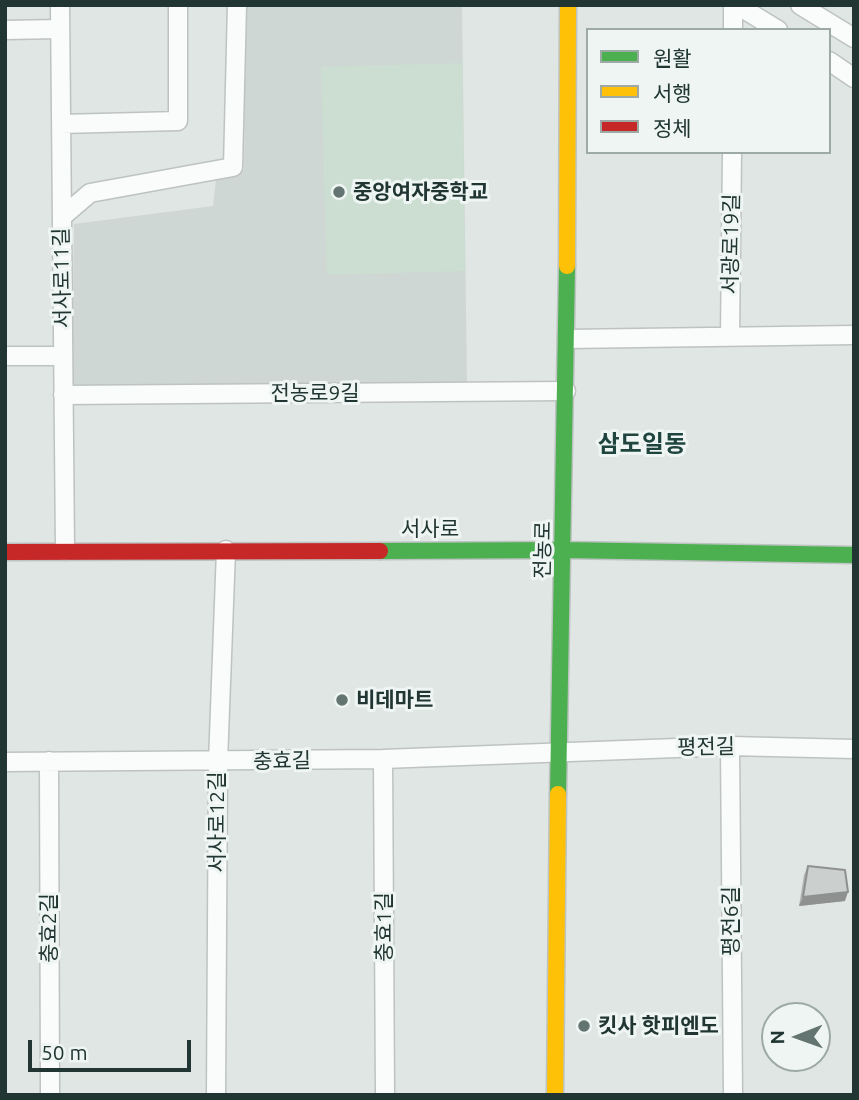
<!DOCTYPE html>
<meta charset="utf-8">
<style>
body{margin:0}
#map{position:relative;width:859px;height:1100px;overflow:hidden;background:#e0e6e3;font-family:Ubuntu,"Noto Sans KR",sans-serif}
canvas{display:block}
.frame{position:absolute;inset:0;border:7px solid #213632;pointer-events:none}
.legend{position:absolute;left:586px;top:28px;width:245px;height:126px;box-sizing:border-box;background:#eef5f2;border:2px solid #9ca9a5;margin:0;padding:9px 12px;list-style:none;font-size:21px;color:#213632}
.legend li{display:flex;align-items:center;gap:14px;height:35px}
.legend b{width:35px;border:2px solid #9ca9a5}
.north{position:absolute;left:761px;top:1002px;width:70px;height:70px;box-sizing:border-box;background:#eef5f2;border:2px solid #9ca9a5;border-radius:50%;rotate:269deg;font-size:19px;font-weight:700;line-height:28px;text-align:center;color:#213632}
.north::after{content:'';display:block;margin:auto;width:24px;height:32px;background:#647470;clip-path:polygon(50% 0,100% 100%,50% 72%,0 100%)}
.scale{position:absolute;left:28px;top:1040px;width:163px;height:32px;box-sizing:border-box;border:4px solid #213632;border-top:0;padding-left:9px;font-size:21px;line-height:24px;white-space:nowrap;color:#213632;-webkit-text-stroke:5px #eef5f2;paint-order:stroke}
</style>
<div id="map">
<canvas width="859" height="1100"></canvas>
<div class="frame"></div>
<ul class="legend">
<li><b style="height:9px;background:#4caf50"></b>원활</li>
<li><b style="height:9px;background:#ffc107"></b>서행</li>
<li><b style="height:9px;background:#c62828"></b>정체</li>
</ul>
<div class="north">N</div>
<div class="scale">50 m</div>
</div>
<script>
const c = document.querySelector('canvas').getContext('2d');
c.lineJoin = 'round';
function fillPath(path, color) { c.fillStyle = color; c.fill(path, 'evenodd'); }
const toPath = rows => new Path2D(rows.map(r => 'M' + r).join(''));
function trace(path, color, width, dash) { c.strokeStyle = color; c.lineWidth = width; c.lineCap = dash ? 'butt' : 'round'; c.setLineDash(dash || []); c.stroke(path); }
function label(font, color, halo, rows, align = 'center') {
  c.font = font + ' Ubuntu,"Noto Sans KR",sans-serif'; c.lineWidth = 6; c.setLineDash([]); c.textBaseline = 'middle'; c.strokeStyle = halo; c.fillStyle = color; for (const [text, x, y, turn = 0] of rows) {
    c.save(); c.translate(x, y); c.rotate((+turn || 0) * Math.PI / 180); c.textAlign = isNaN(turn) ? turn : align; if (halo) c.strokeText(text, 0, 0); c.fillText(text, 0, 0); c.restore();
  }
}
const built = toPath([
 [246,5,462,5,467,385,72,387,74,224,213,206,216,179,244,170]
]);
const green = toPath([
 [462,63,465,271,327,275,321,67]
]);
const street = toPath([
 [60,5,65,551],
 [737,5,778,30],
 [800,5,854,38],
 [5,30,60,29],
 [733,30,733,5],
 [829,61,854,78],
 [61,124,178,121,178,5],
 [62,217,90,193,233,167,237,5],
 [730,336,732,152],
 [567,339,854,335],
 [5,356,63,356],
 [63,395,566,391],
 [730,746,733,1095],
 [383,759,385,1095],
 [49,761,50,1095],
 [5,762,383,759,730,746,854,749],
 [216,1095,218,762,226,550]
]);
const fast = toPath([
 [380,551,564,550,854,555],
 [558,794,567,266]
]);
const slow = toPath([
 [567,266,568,5],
 [555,1095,558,794]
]);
const jam = toPath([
 [5,552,380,551]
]);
const wall = toPath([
 [808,866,845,901,799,906,804,875]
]);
const shadedWall = toPath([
 [848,892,845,901,799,906,803,897]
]);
const building = toPath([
 [808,866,845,870,848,892,803,897,808,866]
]);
const markers = [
 [339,192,7,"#647470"],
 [342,700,7,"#647470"],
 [584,1026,7,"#647470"]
];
const poiNames = [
 ["중앙여자중학교",353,192],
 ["비데마트",356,700],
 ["킷사 핫피엔도",598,1026]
];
const streetNames = [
 ["서광로19길",731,244,-89],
 ["서사로11길",62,278,-91],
 ["전농로9길",315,393],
 ["서사로",430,529],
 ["전농로",543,550,-89],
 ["평전길",706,747,-1],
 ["충효길",282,761,-1],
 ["서사로12길",217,822,-90],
 ["평전6길",731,921,-90],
 ["충효1길",384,927,-90],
 ["충효2길",49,928,-90]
];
const quarterNames = [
 ["삼도일동",642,444]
];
fillPath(built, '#ced7d3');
fillPath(green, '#cbded1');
trace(street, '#bdc3c0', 21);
trace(fast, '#bdc3c1', 19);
trace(slow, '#bdc3c1', 19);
trace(jam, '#bdc3c1', 19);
trace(street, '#fafbfb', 18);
trace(fast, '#4caf50', 16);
trace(slow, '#ffc107', 16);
trace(jam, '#c62828', 16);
fillPath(wall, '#afb2b1');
fillPath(shadedWall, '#8e9190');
fillPath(building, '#cbcfce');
trace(building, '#8e9190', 2);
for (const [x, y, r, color] of markers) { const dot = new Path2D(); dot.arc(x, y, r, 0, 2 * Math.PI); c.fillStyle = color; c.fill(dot); trace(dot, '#eef5f2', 2.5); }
label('bold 21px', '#213632', '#eef5f2', poiNames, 'left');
label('21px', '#213632', '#eef5f2', streetNames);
label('bold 24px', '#20453f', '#eef5f2', quarterNames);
</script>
